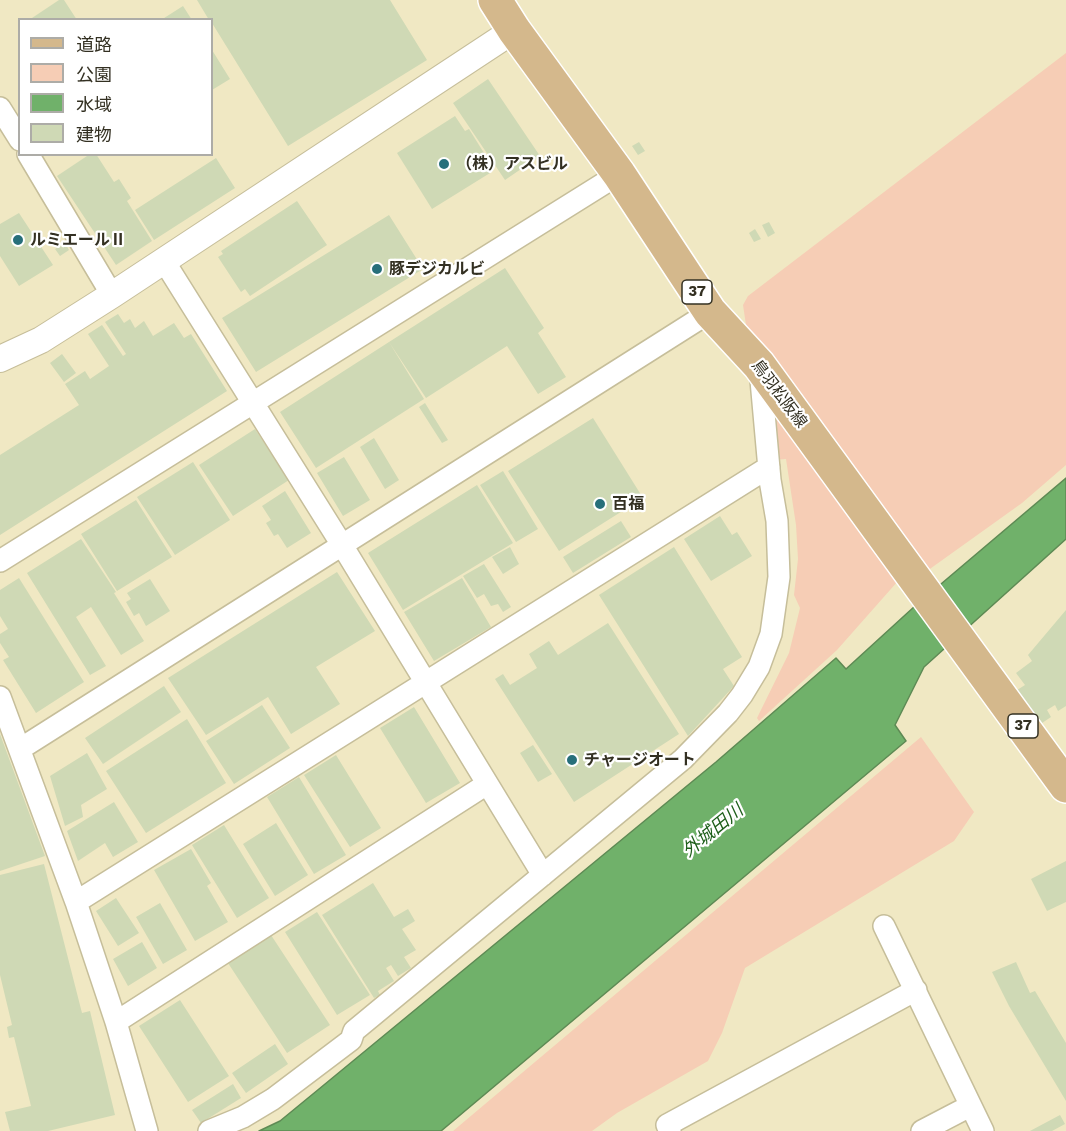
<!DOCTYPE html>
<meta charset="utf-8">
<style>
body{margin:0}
#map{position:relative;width:1066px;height:1131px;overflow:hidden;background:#f0e8c3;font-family:"Work Sans","Noto Sans JP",sans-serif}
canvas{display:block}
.legend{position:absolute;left:18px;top:18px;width:195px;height:138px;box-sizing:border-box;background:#fff;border:2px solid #adaca7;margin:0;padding:8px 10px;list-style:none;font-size:18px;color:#333022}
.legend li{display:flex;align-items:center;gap:12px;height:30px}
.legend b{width:30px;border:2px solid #adaca7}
</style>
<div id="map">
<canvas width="1066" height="1131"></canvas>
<ul class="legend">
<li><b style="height:8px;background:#d4b88c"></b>道路</li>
<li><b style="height:16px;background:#f6cdb5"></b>公園</li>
<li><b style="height:16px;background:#70b16a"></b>水域</li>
<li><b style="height:16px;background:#cfd9b5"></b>建物</li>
</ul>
</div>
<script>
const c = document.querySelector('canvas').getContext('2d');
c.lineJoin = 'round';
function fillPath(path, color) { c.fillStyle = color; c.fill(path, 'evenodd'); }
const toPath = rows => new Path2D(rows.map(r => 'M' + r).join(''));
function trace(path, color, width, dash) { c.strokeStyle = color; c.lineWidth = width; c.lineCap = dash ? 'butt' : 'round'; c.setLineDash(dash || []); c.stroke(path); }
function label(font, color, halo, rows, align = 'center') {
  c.font = font + ' "Work Sans","Noto Sans JP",sans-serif'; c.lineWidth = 4.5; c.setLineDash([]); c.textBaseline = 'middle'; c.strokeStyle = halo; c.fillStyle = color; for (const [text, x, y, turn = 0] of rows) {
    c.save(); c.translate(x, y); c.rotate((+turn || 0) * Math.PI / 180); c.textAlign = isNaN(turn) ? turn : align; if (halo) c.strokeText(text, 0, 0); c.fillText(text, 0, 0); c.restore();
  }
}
const green = toPath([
 [1066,53,1066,465,1022,503,927,571,809,407,746,325,743,305,748,296],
 [770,409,898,581,837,650,759,721,757,718,789,653,800,608,794,595,798,559,796,525,786,459,774,460],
 [921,737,974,812,954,841,745,968,722,1033,708,1061,617,1113,592,1131,453,1131]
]);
const water = toPath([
 [1066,478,1066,539,924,667,895,725,906,741,441,1131,259,1131,280,1121,319,1089,716,762,836,658,846,669,915,606,1066,478]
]);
const building = toPath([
 [59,0,64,0,77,20,29,20],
 [197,0,390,0,427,60,288,146,212,23,212,20,209,20],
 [183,6,192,20,161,20],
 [212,50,230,79,212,90],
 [488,79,540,156,505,180,453,103],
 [455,116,465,131,469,129,484,153,479,156,490,173,432,209,397,153],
 [639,142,645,151,638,155,632,146],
 [90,154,96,154,114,182,119,179,131,198,127,201,152,241,116,265,57,176],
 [216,158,235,188,154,240,135,210],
 [297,201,327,245,250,296,245,289,241,292,218,257,223,254,221,251],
 [19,213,53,265,19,286,0,256,0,224],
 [389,215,423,269,256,372,222,318],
 [769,222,775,233,768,237,762,225],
 [755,229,761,239,754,242,749,233],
 [65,243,69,250,60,256,55,249],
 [505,268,544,328,538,333,566,377,538,394,507,346,426,398,389,342],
 [118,314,124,323,130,319,135,328,144,321,153,336,174,323,184,338,191,334,227,391,0,535,0,455,79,405,65,384,85,371,90,379,109,366,88,334,102,325,123,356,126,354,105,322],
 [389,342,424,399,316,468,280,412],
 [62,354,76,373,64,382,50,363],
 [425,403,448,440,442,443,419,407],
 [593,418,643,498,559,551,508,471],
 [255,429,289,480,233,516,199,465],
 [374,438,399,480,385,489,360,447],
 [344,457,370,500,343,516,317,473],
 [193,462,230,520,175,555,137,497],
 [503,471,538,529,516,542,480,485],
 [477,485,513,543,403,610,368,553],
 [285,491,311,533,287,548,278,534,274,536,266,523,271,520,262,506],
 [136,500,172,557,117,591,81,534],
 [720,516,732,535,737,532,752,556,711,581,684,539],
 [621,521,631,537,573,573,563,557],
 [81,539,116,592,114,593,144,641,121,655,91,607,76,617,106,666,90,675,27,573],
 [510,547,519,564,503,574,492,557],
 [674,547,742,657,723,669,734,686,688,736,599,595],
 [484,564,511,607,503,612,498,604,491,606,484,594,477,598,463,576],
 [337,572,375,631,316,667,340,704,291,734,268,697,206,735,168,678],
 [19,578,84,682,36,713,3,660,9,657,0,643,0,634,8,629,0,616,0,590],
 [462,578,491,627,434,661,404,612],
 [150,579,170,611,146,626,139,613,134,616,126,602,131,599,127,593],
 [1066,610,1066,706,1058,711,1055,705,1047,710,1051,717,1042,723,1037,715,1033,718,1014,692,1025,685,1016,673,1032,661,1028,655],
 [608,623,679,734,574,802,495,679,503,674,510,685,537,668,529,654,549,641,558,655],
 [164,686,181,712,103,764,85,738],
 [262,705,290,748,234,784,206,741],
 [414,707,460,783,426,803,380,728],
 [187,719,226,783,146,833,106,771],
 [0,734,45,856,0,871],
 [533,745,552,774,538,782,520,753],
 [87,753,107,789,81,805,83,817,65,826,50,776],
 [336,755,381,828,350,847,304,775],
 [299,777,346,855,314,874,267,797],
 [114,802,138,842,113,857,105,843,78,861,67,831],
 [276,823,308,875,275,896,243,844],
 [224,825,269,898,237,918,192,845],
 [191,849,211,883,207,886,228,922,195,941,154,870],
 [1066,861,1066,902,1047,911,1031,879],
 [44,864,82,1013,90,1011,115,1115,48,1131,10,1131,5,1112,31,1106,14,1037,9,1038,7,1027,12,1025,0,975,0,875],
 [373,883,394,917,408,909,415,921,402,929,416,950,404,957,411,968,398,976,391,965,386,968,394,981,378,991,380,995,374,998,322,915],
 [116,898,139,933,118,946,96,911],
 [160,903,187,950,163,964,136,917],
 [317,912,370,995,337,1015,285,932],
 [271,935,330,1025,287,1053,228,963],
 [142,942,157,968,128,986,113,959],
 [1016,962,1030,993,1035,991,1066,1043,1066,1101,1009,1006,992,972],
 [180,1000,229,1076,188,1102,139,1026],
 [275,1044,288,1064,246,1093,232,1073],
 [233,1084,241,1098,201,1123,192,1110],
 [1060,1115,1065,1124,1052,1131,1030,1131]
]);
const minor = toPath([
 [0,108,20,140],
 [28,154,112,295],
 [164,261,342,545,543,875],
 [0,561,619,174],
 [0,697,76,902,116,1022,147,1131],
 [20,749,710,312],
 [76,902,769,467],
 [884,926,983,1131],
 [116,1022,487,784],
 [209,1131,243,1117,273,1099,351,1040,354,1031,683,759,728,713,742,695,759,667,771,634,779,577,777,521,770,480,760,369],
 [670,1131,667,1125,916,990],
 [922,1131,970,1106]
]);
const tertiary = toPath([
 [0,359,41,340,112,295,514,30]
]);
const primary = toPath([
 [495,0,514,30,619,174,710,312,759,365,1066,786]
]);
const markers = [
 [444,164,6,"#276f7a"],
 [18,240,6,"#276f7a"],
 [377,269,6,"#276f7a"],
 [600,504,6,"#276f7a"],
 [572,760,6,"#276f7a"]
];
const shields = [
 [697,292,30],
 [1023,726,30]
];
const shieldNames = [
 ["37",697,292],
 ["37",1023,726]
];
const poiNames = [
 ["（株）アスビル",456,164],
 ["ルミエールⅡ",30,240],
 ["豚デジカルビ",389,269],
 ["百福",612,504],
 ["チャージオート",584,760]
];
const streetNames = [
 ["鳥羽松阪線",779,394,53]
];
const waterNames = [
 ["外城田川",713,831,-39]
];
fillPath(green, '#f6cdb5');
fillPath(water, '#70b16a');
trace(water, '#5e8a54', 1.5);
fillPath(building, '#cfd9b5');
trace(minor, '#c6be9a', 24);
trace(tertiary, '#c6be9a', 28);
trace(primary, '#fff', 36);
trace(minor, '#fff', 21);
trace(tertiary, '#fff', 26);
trace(primary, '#d4b88c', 33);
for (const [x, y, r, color] of markers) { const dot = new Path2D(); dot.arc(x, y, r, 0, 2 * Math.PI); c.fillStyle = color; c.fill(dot); trace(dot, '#fff', 2); }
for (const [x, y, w] of shields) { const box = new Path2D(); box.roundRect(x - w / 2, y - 12, w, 24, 4.5); c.fillStyle = '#fff'; c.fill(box); trace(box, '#333022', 1.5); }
label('bold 15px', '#333022', null, shieldNames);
label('bold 16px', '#333022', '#fff', poiNames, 'left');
label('16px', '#333022', '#fff', streetNames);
label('italic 18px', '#1e5f1a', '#fff', waterNames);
</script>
